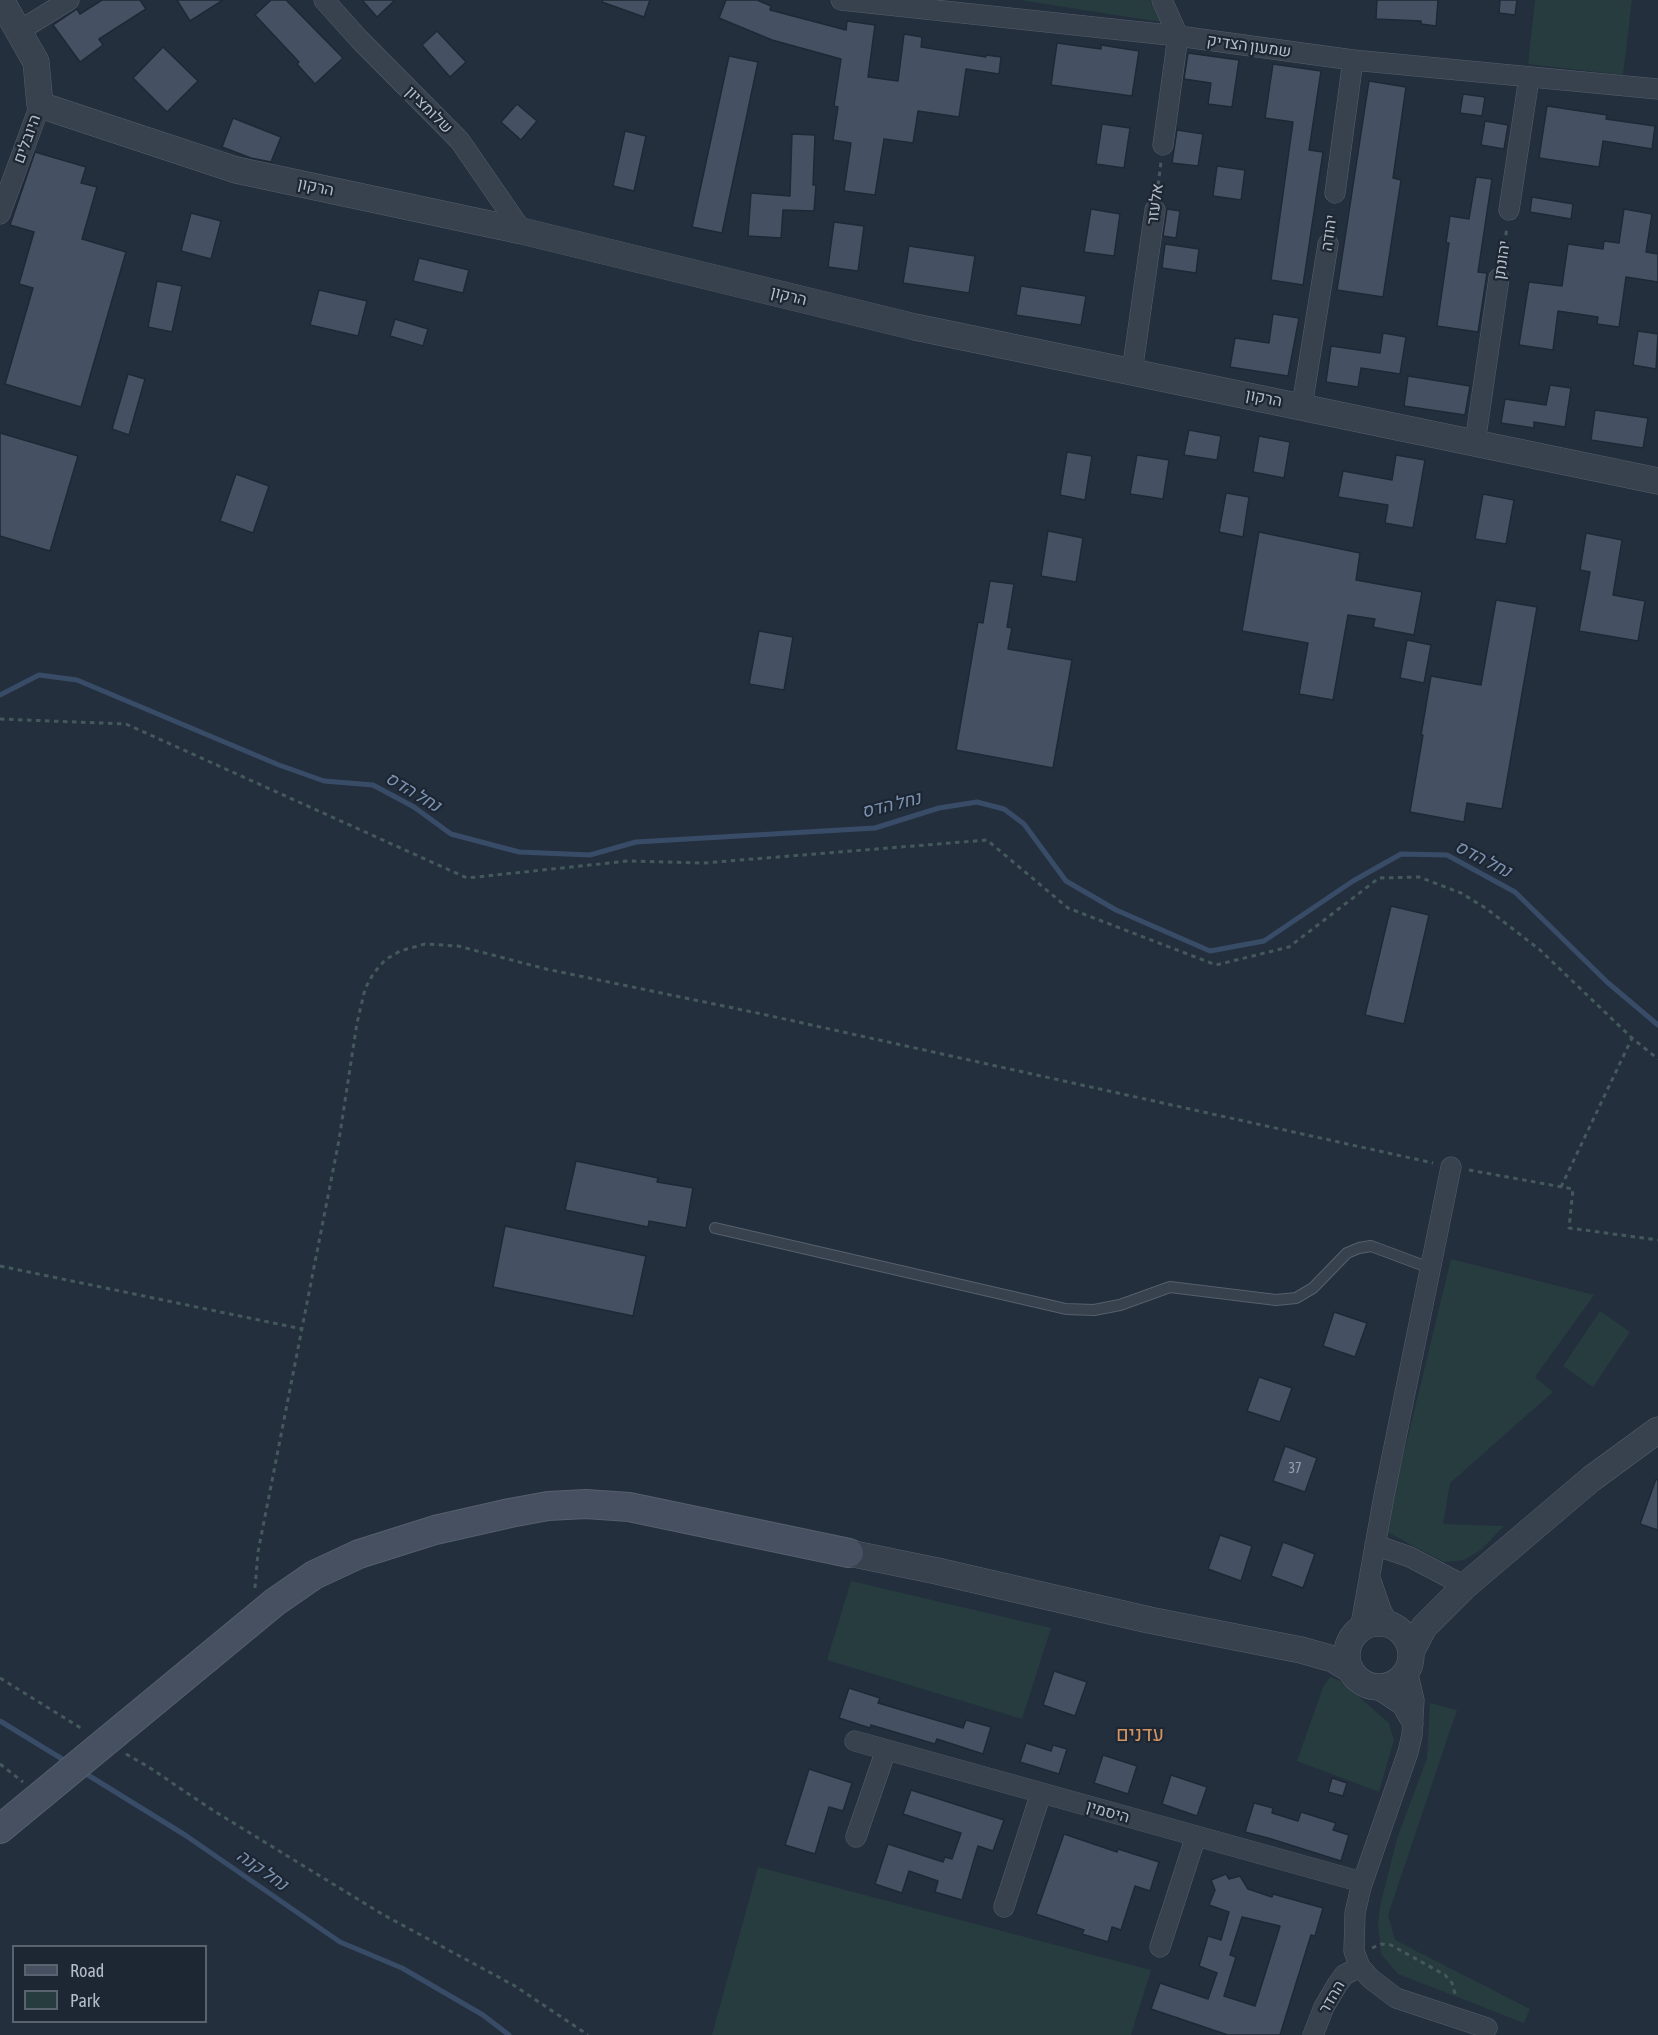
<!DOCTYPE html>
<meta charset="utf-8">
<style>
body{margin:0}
#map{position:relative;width:1658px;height:2035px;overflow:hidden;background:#242f3e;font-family:"Asap Condensed",sans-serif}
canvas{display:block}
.legend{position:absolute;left:12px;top:1945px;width:195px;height:78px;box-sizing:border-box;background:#1d2633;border:2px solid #59626f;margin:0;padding:8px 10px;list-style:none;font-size:18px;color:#b4bcc9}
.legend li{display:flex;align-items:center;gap:12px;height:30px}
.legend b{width:30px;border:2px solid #59626f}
</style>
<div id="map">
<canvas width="1658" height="2035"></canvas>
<ul class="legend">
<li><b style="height:8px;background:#465061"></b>Road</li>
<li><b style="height:16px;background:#263c3f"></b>Park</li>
</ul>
</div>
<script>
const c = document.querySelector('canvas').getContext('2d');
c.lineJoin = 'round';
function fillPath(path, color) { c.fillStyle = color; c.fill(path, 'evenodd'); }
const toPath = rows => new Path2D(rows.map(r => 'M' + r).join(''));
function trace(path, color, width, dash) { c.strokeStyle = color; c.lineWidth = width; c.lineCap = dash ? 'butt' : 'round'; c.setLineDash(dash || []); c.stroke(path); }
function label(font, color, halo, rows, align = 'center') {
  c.font = font + ' "Asap Condensed",Heebo,sans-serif'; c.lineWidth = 4.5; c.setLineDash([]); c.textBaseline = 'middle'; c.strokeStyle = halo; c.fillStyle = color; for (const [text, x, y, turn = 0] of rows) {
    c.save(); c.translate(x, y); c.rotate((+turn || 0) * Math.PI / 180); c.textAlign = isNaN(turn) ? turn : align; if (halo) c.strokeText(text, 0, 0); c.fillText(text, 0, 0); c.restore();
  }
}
const green = toPath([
 [1020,0,1150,0,1160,22],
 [1535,0,1632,0,1623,75,1528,64],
 [1451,1259,1594,1295,1535,1377,1553,1392,1450,1483,1443,1524,1504,1526,1481,1550,1464,1560,1444,1562,1385,1531],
 [1600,1311,1630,1332,1593,1387,1563,1366],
 [851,1581,1051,1628,1022,1719,827,1660],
 [1330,1677,1341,1681,1389,1723,1394,1740,1379,1792,1297,1761,1323,1687],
 [1430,1703,1457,1710,1388,1915,1395,1940,1530,2009,1524,2023,1398,1974,1381,1954,1378,1924,1380,1906,1397,1839,1427,1758],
 [758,1867,1151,1970,1131,2035,712,2035]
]);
const stream = toPath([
 [0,695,39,675,77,680,279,765,324,781,373,785,414,807,451,834,519,852,590,855,636,842,875,828,939,808,977,802,1004,809,1024,824,1066,881,1116,910,1210,951,1264,941,1353,881,1401,854,1447,855,1515,892,1607,982,1658,1025],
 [0,1721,67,1762],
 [83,1772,185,1835,340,1942,402,1968,483,2015,509,2035]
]);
const building = toPath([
 [102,0,140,0,146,9,99,39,103,45,80,62,53,25,77,9,80,14,102,0],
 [177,0,223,0,190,21,177,0],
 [271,0,286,0,343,58,315,84,297,64,299,62,255,15,271,0],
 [362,0,395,0,377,17,362,0],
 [603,0,650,0,644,17,602,2,603,0],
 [726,0,757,0,771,6,770,10,846,30,847,21,875,25,868,77,898,81,904,34,922,37,921,47,986,57,986,55,1001,57,999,74,966,69,959,117,918,111,913,143,884,139,875,195,844,191,851,143,833,140,838,107,834,106,841,59,772,40,719,18,726,0],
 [1377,0,1438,0,1436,26,1421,24,1421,21,1376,19,1377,0],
 [1500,0,1517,0,1515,15,1499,13,1500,0],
 [437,31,466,62,450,77,422,45,437,31],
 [1057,43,1101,49,1101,45,1139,51,1132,96,1051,85,1057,43],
 [163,47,198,81,167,112,133,78,163,47],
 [1188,53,1239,60,1232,107,1208,104,1211,83,1184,79,1188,53],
 [729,56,758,62,722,233,692,227,729,56],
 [1273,64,1321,71,1309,150,1323,152,1303,285,1271,280,1293,122,1265,118,1273,64],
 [1369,81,1406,87,1393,178,1401,180,1383,297,1337,290,1369,81],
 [1463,94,1485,97,1482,116,1460,113,1463,94],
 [517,104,537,121,521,140,501,122,517,104],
 [1547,106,1607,115,1606,119,1655,126,1652,149,1603,141,1599,167,1539,158,1547,106],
 [233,118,281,137,271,162,251,158,222,147,233,118],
 [1485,121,1508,125,1504,149,1481,145,1485,121],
 [1102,124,1130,128,1124,168,1096,164,1102,124],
 [1177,130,1203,134,1198,166,1172,163,1177,130],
 [625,131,646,136,634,191,613,186,625,131],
 [792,134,815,135,813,185,816,185,814,211,783,210,781,238,748,236,751,193,790,196,792,134],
 [35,152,86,167,81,183,97,187,82,239,126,252,81,407,5,384,33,288,19,284,34,232,10,225,35,152],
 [1217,166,1245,170,1241,200,1213,196,1217,166],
 [1476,177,1492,179,1478,272,1487,273,1478,332,1437,326,1449,243,1446,243,1450,216,1469,219,1476,177],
 [1532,197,1573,204,1571,219,1530,212,1532,197],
 [1091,209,1120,214,1114,256,1084,252,1091,209],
 [1167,209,1180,211,1176,238,1163,236,1167,209],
 [1624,209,1652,214,1646,252,1658,254,1658,282,1626,277,1619,327,1597,324,1598,317,1558,311,1553,350,1519,345,1529,282,1562,286,1568,244,1603,249,1604,241,1619,243,1624,209],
 [191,213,221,221,211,259,181,251,191,213],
 [834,222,864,226,858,271,828,267,834,222],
 [1165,244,1199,249,1196,273,1162,268,1165,244],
 [909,246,975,256,969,293,903,283,909,246],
 [419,258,469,270,463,293,413,281,419,258],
 [157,281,182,286,172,332,148,327,157,281],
 [1021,286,1086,296,1081,325,1016,315,1021,286],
 [319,290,367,301,358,336,310,325,319,290],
 [1273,314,1299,318,1288,376,1230,367,1235,338,1269,343,1273,314],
 [395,319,428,329,423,346,390,336,395,319],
 [1638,331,1658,334,1656,369,1633,365,1638,331],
 [1383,333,1406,337,1400,374,1361,368,1358,387,1326,382,1331,346,1380,353,1383,333],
 [128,374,145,379,129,435,112,429,128,374],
 [1408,376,1470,386,1465,415,1404,406,1408,376],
 [1550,385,1571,388,1565,427,1534,422,1534,428,1501,423,1505,399,1546,405,1550,385],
 [1595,410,1648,418,1643,448,1591,440,1595,410],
 [1189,430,1221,436,1217,460,1184,455,1189,430],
 [0,433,78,456,50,551,0,536,0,433],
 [1259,436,1290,442,1284,478,1253,472,1259,436],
 [1067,452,1092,456,1085,500,1060,495,1067,452],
 [1137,455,1169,460,1163,499,1130,494,1137,455],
 [1396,455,1425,460,1413,528,1385,523,1388,505,1338,497,1343,471,1392,480,1396,455],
 [236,474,269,486,253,533,220,521,236,474],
 [1226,493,1249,497,1243,537,1219,532,1226,493],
 [1483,494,1514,500,1506,544,1475,539,1483,494],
 [1048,531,1083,538,1076,582,1041,576,1048,531],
 [1259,532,1360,553,1356,580,1422,592,1414,635,1373,627,1375,619,1348,615,1333,700,1299,694,1308,643,1242,631,1259,532],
 [1586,533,1622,540,1613,595,1645,601,1638,641,1579,631,1590,572,1580,570,1586,533],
 [990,581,1014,584,1007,627,1012,628,1008,649,1072,660,1053,768,956,750,978,622,983,623,990,581],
 [1496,600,1537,607,1502,809,1467,803,1464,822,1410,812,1423,735,1421,735,1431,676,1481,685,1496,600],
 [759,631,793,637,784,690,749,684,759,631],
 [1407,640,1431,645,1424,683,1400,678,1407,640],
 [1391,906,1429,915,1404,1024,1365,1015,1391,906],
 [576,1161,658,1178,657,1182,693,1188,686,1228,649,1221,648,1227,565,1210,576,1161],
 [505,1226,646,1256,633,1316,493,1287,505,1226],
 [1334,1312,1367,1323,1355,1357,1323,1346,1334,1312],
 [1259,1377,1292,1388,1280,1422,1247,1411,1259,1377],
 [1285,1446,1317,1458,1305,1492,1273,1481,1285,1446],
 [1656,1479,1658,1480,1658,1530,1640,1524,1656,1479],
 [1220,1535,1252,1546,1241,1581,1208,1569,1220,1535],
 [1283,1542,1315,1554,1303,1588,1271,1576,1283,1542],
 [1054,1671,1087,1682,1075,1716,1043,1705,1054,1671],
 [849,1688,880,1698,878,1703,963,1728,966,1720,991,1727,983,1754,937,1739,935,1744,871,1725,870,1728,839,1718,849,1688],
 [1026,1743,1051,1751,1053,1745,1067,1749,1059,1774,1020,1762,1026,1743],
 [1103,1755,1137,1766,1128,1794,1094,1783,1103,1755],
 [809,1769,852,1783,843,1811,829,1807,815,1854,785,1845,809,1769],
 [1171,1775,1207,1787,1197,1816,1162,1804,1171,1775],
 [1332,1778,1347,1783,1343,1796,1328,1792,1332,1778],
 [911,1790,1004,1820,993,1851,978,1846,962,1900,935,1892,938,1881,909,1871,902,1893,875,1884,888,1844,943,1862,945,1857,952,1859,961,1833,903,1814,911,1790],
 [1254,1803,1273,1808,1272,1813,1298,1821,1301,1812,1336,1823,1333,1830,1349,1835,1341,1861,1268,1838,1245,1832,1254,1803],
 [1064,1834,1117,1852,1118,1849,1159,1862,1150,1891,1135,1886,1121,1930,1112,1927,1108,1942,1082,1934,1084,1930,1036,1914,1064,1834],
 [1226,1874,1229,1879,1240,1876,1248,1889,1272,1897,1273,1894,1323,1908,1315,1936,1311,1935,1280,2035,1228,2035,1151,2009,1160,1983,1208,1999,1217,1973,1199,1966,1208,1936,1221,1940,1229,1912,1209,1905,1215,1890,1211,1880,1226,1874],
 [1242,1917,1280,1926,1255,2006,1224,1996,1236,1957,1230,1955,1242,1917]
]);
const path = toPath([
 [1157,194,1161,162],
 [1330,227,1333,209],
 [1502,262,1507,227],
 [0,719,126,724,467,878,628,861,704,863,987,840,1068,908,1216,965,1289,947,1379,878,1419,877,1461,893,1487,909,1540,950,1632,1038,1658,1059],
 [1469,1170,1573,1189,1569,1228,1658,1240],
 [1561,1187,1632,1038],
 [0,1266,302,1329],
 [255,1588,258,1552,339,1140,357,1023,365,989,373,974,385,960,400,951,425,944,458,946,546,969,762,1014,1433,1163],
 [0,1678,84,1730],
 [126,1754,147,1766,214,1811,382,1914,515,1986,588,2035],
 [0,1764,23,1782],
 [1372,1948,1381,1944,1391,1945,1445,1975,1452,1983,1456,1997]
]);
const service = toPath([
 [715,1228,1066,1309,1094,1310,1120,1305,1170,1287,1276,1300,1296,1298,1313,1288,1347,1253,1359,1248,1371,1246,1430,1268]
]);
const minor = toPath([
 [324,0,359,39,460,141,522,231],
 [841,0,1178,36,1353,60,1658,89],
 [1162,0,1178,36,1163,145],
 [19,31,69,0],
 [1335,193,1353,60],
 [1509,210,1529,78],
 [0,214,40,105],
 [1132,372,1155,210],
 [1302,406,1328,244],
 [1475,443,1499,278],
 [1375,1545,1410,1557,1465,1586],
 [1371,1581,1381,1610,1389,1625],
 [1360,1630,1384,1496,1451,1167],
 [1407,1671,1414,1700,1412,1735,1408,1752,1361,1887,1355,1913,1354,1951,1360,1967,1371,1979,1396,1998,1487,2028],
 [1375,1687,1402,1705,1413,1724],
 [855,1741,1362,1882],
 [856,1837,886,1750],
 [1004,1907,1041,1793],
 [1160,1947,1196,1836],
 [1313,2035,1324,2007,1337,1985,1344,1975,1360,1967]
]);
const tertiary = toPath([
 [1,0,36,62,40,105,236,170,522,231,915,327,1658,481],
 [849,1553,937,1571,1149,1620,1301,1650,1333,1659,1351,1670],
 '1347 1655a32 32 0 1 1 64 0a32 32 0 1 1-64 0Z',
 [1411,1652,1424,1627,1465,1586,1591,1479,1658,1430]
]);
const secondary = toPath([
 [0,1829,275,1602,314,1575,359,1554,435,1530,510,1513,548,1506,586,1504,629,1507,849,1553]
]);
const numberNames = [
 ["37",1295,1469]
];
const streetNames = [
 ["שמעון הצדיק",1249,46,8],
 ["שלומציון",429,110,45],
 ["היובלים",27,139,-70],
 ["הרקון",316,187,12],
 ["אלעזר",1155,204,-82],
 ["יהודה",1329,233,-82],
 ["יהונתן",1502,260,-82],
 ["הרקון",789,296,14],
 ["הרקון",1264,398,11],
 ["היסמין",1108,1812,16],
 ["ההדר",1332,1997,-60]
];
const waterNames = [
 ["נחל הדס",413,792,31],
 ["נחל הדס",891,805,-14],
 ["נחל הדס",1483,859,27],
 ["נחל קנה",262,1870,35]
];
const quarterNames = [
 ["עדנים",1140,1735]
];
fillPath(green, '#263c3f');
trace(stream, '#394c67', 5);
fillPath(building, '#455162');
trace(building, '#1f2835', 1.5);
trace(service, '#565f6c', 12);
trace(minor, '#565f6c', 21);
trace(tertiary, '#565f6c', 27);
trace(secondary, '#565f6c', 30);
trace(path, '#44595c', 3, [4.5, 4.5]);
trace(service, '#38414e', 10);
trace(minor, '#38414e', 20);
trace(tertiary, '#38414e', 26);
trace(secondary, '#465061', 28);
label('14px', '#98a1af', null, numberNames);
label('16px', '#b4bcc9', '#1d2633', streetNames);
label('italic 18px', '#7c92b1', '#1d2633', waterNames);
label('20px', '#d59563', '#1d2633', quarterNames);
</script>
